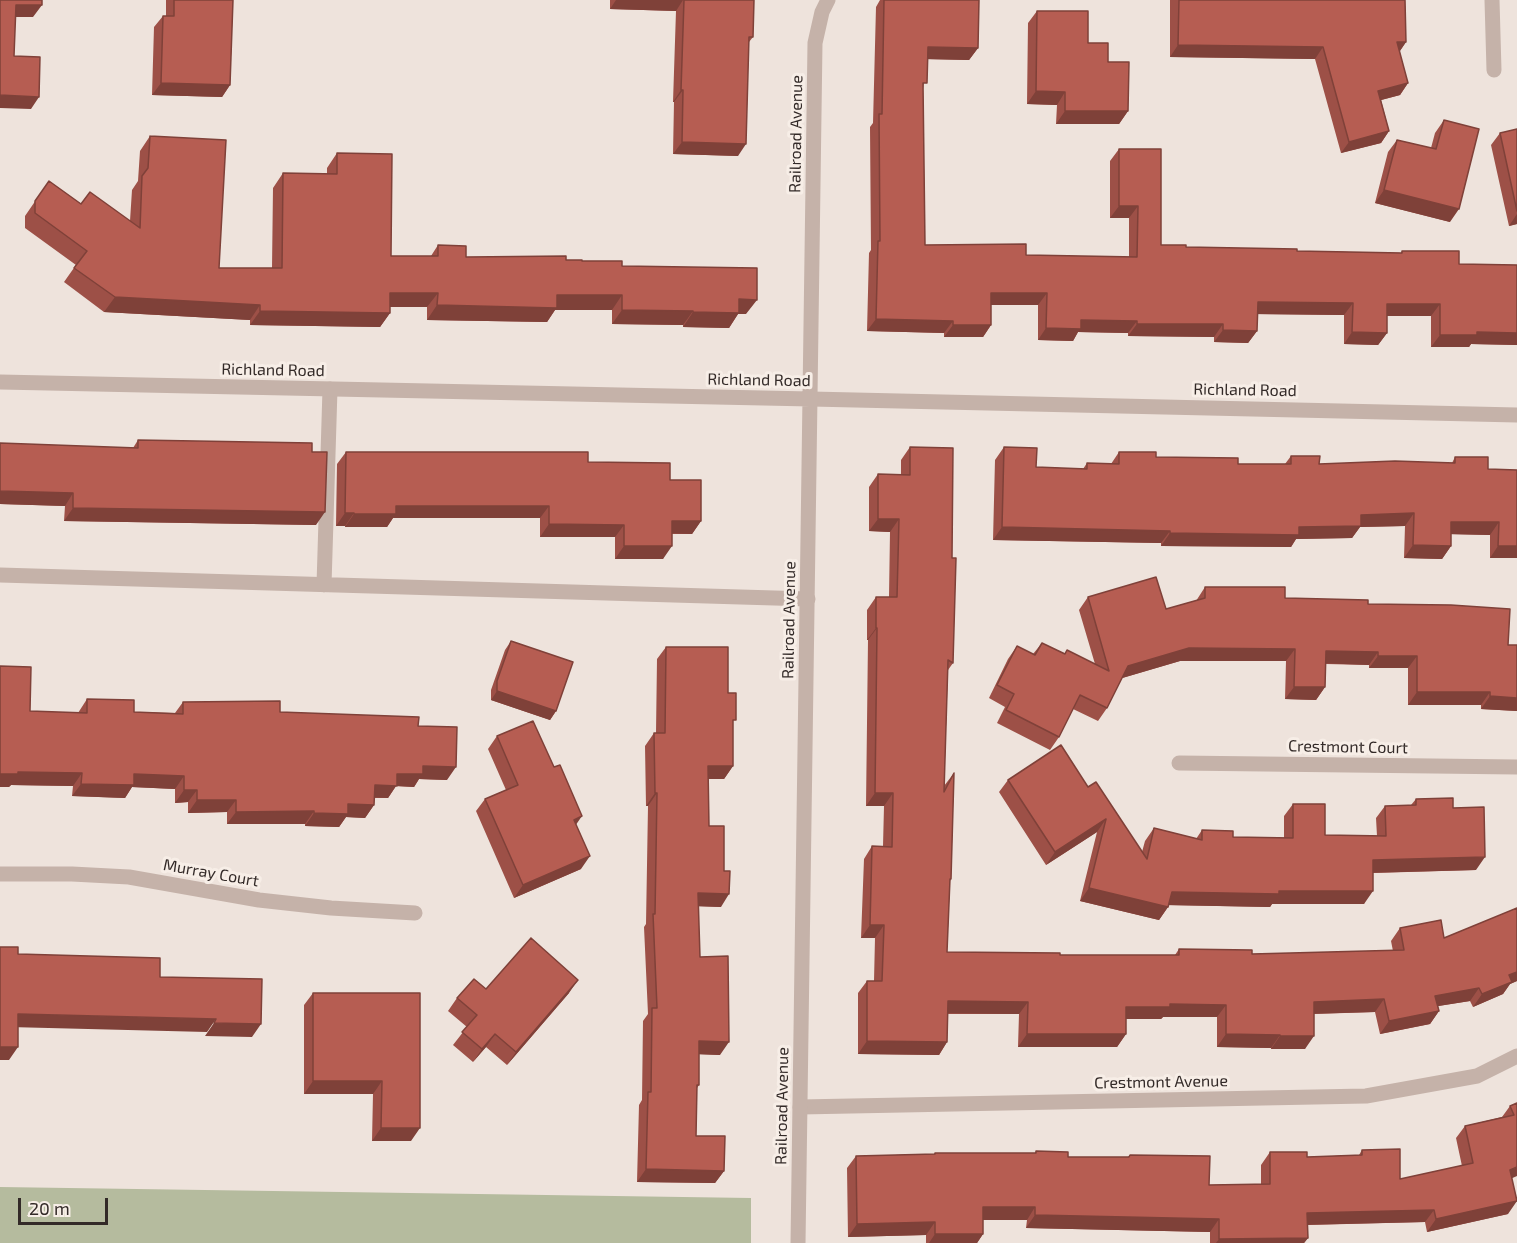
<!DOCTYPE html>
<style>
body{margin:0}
#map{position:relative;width:1517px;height:1243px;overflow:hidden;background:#eee3dc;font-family:"Exo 2",sans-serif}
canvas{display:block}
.scale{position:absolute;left:18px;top:1198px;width:90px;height:27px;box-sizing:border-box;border:3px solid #332a28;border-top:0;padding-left:8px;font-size:18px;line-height:21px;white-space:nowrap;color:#332a28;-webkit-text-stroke:4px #f7eee7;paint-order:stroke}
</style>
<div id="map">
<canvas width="1517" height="1243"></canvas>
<div class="scale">20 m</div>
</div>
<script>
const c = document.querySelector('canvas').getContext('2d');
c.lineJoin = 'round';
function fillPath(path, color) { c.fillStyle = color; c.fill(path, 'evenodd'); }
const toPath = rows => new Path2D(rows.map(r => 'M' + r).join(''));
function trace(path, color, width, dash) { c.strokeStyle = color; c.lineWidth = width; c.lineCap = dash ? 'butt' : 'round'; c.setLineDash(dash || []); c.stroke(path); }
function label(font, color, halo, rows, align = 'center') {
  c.font = font + ' "Exo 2",sans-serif'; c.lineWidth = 6; c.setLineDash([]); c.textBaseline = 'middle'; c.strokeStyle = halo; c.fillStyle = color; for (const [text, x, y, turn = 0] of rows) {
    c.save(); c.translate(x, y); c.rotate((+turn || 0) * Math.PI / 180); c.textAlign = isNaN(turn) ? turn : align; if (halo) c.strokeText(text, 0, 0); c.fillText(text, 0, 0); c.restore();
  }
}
const green = toPath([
 [0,1187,751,1198,751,1243,0,1243]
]);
const minor = toPath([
 [1492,0,1494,70],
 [811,399,1517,415],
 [0,575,808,599],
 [324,585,330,389],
 [1179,763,1517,767],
 [0,874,72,874,129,877,259,900,331,908,415,913],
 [800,1107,1366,1096,1477,1076,1517,1056]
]);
const tertiary = toPath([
 [0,382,811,399],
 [798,1243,815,43,822,12,828,0]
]);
const wall = toPath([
 [166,0,233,0,230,85,222,97,152,95,154,27,163,16,166,16],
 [610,0,754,0,753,37,749,42,738,156,673,154,674,102,673,102,676,11,610,9],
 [880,0,979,0,978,48,969,60,928,59,923,89,925,245,1026,255,1129,257,1129,218,1110,218,1110,161,1119,149,1161,245,1186,247,1297,251,1401,253,1402,251,1459,264,1517,265,1517,345,1471,344,1469,347,1431,347,1431,316,1387,316,1387,333,1378,345,1344,344,1344,315,1257,314,1257,331,1248,343,1214,342,1214,337,1128,336,1128,333,1078,332,1073,341,1038,340,1038,305,991,305,991,325,983,337,944,337,944,333,867,331,869,253,871,250,870,127,873,123,876,7],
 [1170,0,1405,0,1406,42,1399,52,1408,83,1400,95,1381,100,1389,131,1381,143,1341,153,1315,59,1170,57],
 [1037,11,1088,43,1108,62,1128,111,1119,124,1056,124,1057,105,1027,104,1028,23],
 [1444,120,1450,222,1375,203,1388,152,1397,140,1431,148,1435,133],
 [1517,129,1517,224,1509,226,1491,145,1500,133],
 [150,136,219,268,272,268,273,188,283,173,327,174,327,168,337,153,391,256,431,256,438,245,466,257,566,260,622,266,746,314,738,314,729,328,683,327,683,325,612,324,612,310,555,310,547,322,427,320,427,307,390,307,390,313,380,327,250,325,250,320,104,312,64,282,76,265,25,228,25,216,49,181,81,204,130,221,132,190,138,181,140,151],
 [138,440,312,452,316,525,64,521,65,506,0,504,133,448],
 [910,447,952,558,953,663,948,670,944,786,954,773,951,879,950,881,947,952,1060,955,1175,955,1179,949,1252,954,1393,951,1391,941,1400,928,1444,938,1517,908,1517,981,1510,984,1503,994,1473,1007,1470,1001,1438,1006,1439,1011,1430,1024,1380,1034,1375,1012,1314,1014,1305,1049,1271,1049,1271,1048,1217,1047,1217,1017,1163,1017,1161,1019,1126,1019,1126,1034,1117,1047,1018,1047,1019,1014,948,1014,947,1042,939,1055,858,1054,858,993,867,981,874,981,875,938,861,938,864,859,872,846,883,846,884,806,866,806,868,640,867,640,867,610,876,597,889,597,890,532,869,531,869,487,878,474,901,474,901,460],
 [1004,447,1036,467,1083,469,1087,463,1111,464,1119,452,1156,457,1238,464,1285,464,1291,456,1319,464,1452,463,1455,457,1488,469,1517,470,1517,558,1490,558,1490,535,1451,534,1451,546,1442,559,1404,558,1405,526,1360,527,1352,538,1296,539,1291,547,1161,546,1161,543,993,540,995,460],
 [346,452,588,462,670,480,701,521,692,534,672,534,663,559,615,559,615,537,540,537,540,518,393,518,387,527,345,527,345,526,336,526,337,464],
 [1205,587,1285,598,1368,604,1508,645,1517,711,1481,709,1481,705,1408,705,1408,668,1369,668,1369,665,1326,664,1325,687,1316,700,1285,699,1286,661,1180,661,1122,678,1107,708,1098,721,1073,709,1059,737,1050,750,997,723,1005,707,989,698,1008,659,1017,646,1033,654,1042,643,1064,654,1067,650,1095,664,1079,610,1088,597,1166,609,1196,601],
 [511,641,556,711,550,720,491,700,491,690,505,650],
 [666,647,728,693,733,724,733,766,724,779,708,779,709,826,721,907,698,906,700,957,720,1055,699,1054,699,1085,697,1088,696,1136,724,1171,715,1183,637,1182,639,1105,642,1100,643,1021,648,1014,644,927,646,924,648,806,646,806,645,746,654,733,656,733,657,659],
 [87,699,134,712,175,713,183,702,418,726,447,780,419,779,414,787,396,786,388,798,374,798,374,805,365,818,346,817,339,827,305,826,305,824,227,824,227,812,188,813,188,802,175,803,175,789,132,787,125,798,72,796,73,786,11,785,9,787,30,711,78,713],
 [497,736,576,825,581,869,514,898,476,811,485,799,506,790,488,749],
 [1008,780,1088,787,1142,852,1145,841,1154,828,1196,839,1202,830,1233,837,1284,838,1284,816,1293,804,1325,835,1377,836,1376,818,1385,806,1411,805,1416,799,1453,808,1476,870,1373,873,1364,904,1272,904,1270,907,1169,905,1168,907,1159,920,1080,901,1097,832,1046,865,999,792],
 [486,989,569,993,507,1065,486,1047,473,1062,453,1045,467,1027,448,1011,457,998],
 [313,993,420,993,411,1141,372,1141,373,1094,304,1094,304,1005],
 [1517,1103,1512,1178,1508,1214,1427,1232,1425,1222,1308,1225,1308,1238,1304,1243,1210,1243,1210,1232,1026,1228,1027,1220,983,1220,983,1234,977,1243,926,1243,926,1235,848,1237,847,1168,856,1156,934,1154,935,1153,1035,1153,1036,1151,1068,1157,1128,1157,1130,1155,1209,1185,1261,1184,1261,1165,1270,1152,1307,1157,1359,1155,1362,1150,1400,1179,1462,1166,1456,1138,1465,1126,1502,1117,1510,1106]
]);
const shadedWall = toPath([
 [616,0,683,0,676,11,610,9],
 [16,5,42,5,33,17,8,17],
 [1397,42,1406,42,1398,54],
 [1178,45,1323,47,1315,59,1170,57],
 [928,47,978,48,969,60,920,59],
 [161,83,230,85,222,97,152,95],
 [1408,83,1400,95,1370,103,1378,91],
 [681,90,683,90,674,102,673,102],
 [1036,91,1065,92,1057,105,1027,104],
 [0,95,39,97,31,109,0,108],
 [1065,111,1128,111,1119,124,1056,124],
 [1389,131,1381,143,1341,153,1349,142],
 [682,142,746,144,738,156,673,154],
 [1384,190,1459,209,1450,222,1375,203],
 [1119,206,1138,206,1129,218,1110,218],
 [1517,214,1517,224,1509,226],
 [390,293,438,293,427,307,380,307],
 [991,293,1047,293,1038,305,983,305],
 [557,295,622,295,612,310,555,310,547,322,427,320,437,305],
 [115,297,260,305,250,320,104,312],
 [739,299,757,300,746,314,738,314,729,328,683,327,693,312],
 [1258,302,1353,303,1344,315,1249,314],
 [1387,304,1440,304,1431,316,1379,316],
 [622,310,693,311,683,325,612,324],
 [260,311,390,313,380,327,250,325],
 [876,319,953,321,944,333,867,331],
 [1081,320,1137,321,1128,333,1078,332,1073,341,1038,340,1046,328],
 [1137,324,1223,324,1214,337,1128,336],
 [953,325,991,325,983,337,944,337],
 [1223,330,1257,331,1248,343,1214,342],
 [1352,332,1387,333,1378,345,1344,344],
 [1477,332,1517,333,1517,345,1471,344,1469,347,1431,347,1440,335],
 [0,491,73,493,65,506,0,504],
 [396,506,549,506,540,518,393,518,387,527,345,527,354,514],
 [73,508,325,512,316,525,64,521],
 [345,513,354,513,345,526,336,526],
 [1414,513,1405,526,1360,527,1352,538,1296,539,1291,547,1161,546,1170,533,1299,527,1361,515],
 [878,519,899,519,890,532,869,531],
 [672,521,701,521,692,534,663,533],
 [1451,522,1499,522,1490,535,1443,534],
 [549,524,624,525,615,537,540,537],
 [1002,527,1170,531,1161,543,993,540],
 [1413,545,1451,546,1442,559,1404,558],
 [624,546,672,546,663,559,615,559],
 [1498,546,1517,546,1517,558,1490,558],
 [876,628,877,628,868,640,867,640],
 [1189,648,1295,649,1286,661,1180,661,1119,679,1128,666],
 [1326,651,1378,652,1369,665,1317,663],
 [1378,656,1417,656,1408,668,1369,668],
 [1294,687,1325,687,1316,700,1285,699],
 [497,691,556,711,550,720,491,700],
 [1417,692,1490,692,1481,705,1408,705],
 [1490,696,1517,698,1517,711,1481,709],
 [423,766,456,767,447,780,419,779,414,787,396,786,388,798,366,797,375,785,397,774],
 [708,766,733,766,724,779,699,779],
 [18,772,82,773,73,786,11,785,9,787,0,787,0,774],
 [134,774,184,776,175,789,132,787,125,798,72,796,81,784],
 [184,790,197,790,188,802,175,803],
 [655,793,657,793,648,806,646,806],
 [875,793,893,793,884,806,866,806],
 [197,800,236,800,227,812,188,813],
 [348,804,374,805,365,818,346,817,339,827,305,826,314,813],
 [314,811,305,824,227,824,236,812],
 [582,816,573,829,574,820],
 [1106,819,1097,832,1046,865,1055,852],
 [590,856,581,869,514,898,523,885],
 [1485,857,1476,870,1364,873,1373,860],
 [1089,888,1168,907,1159,920,1080,901],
 [1279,891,1373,891,1364,904,1272,904,1270,907,1163,905,1172,892],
 [698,893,729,894,721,907,689,906],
 [870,925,884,925,875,938,861,938],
 [1517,972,1517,981,1510,984,1503,994,1473,1007,1482,994,1509,975],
 [578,980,569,993,507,1065,516,1052],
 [1479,988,1470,1001,1426,1008,1435,996],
 [1384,999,1375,1012,1305,1014,1314,1002],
 [948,1001,1028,1002,1019,1014,939,1013],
 [1170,1004,1226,1005,1217,1017,1163,1017,1161,1019,1117,1019,1126,1007],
 [1439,1011,1430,1024,1380,1034,1389,1021],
 [18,1014,216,1019,207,1032,9,1027],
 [214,1023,261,1024,252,1037,205,1036],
 [495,1034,486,1047,473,1062,482,1049],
 [1027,1034,1126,1034,1117,1047,1018,1047],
 [1226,1034,1280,1035,1271,1048,1217,1047],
 [1280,1036,1314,1036,1305,1049,1271,1049],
 [699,1041,729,1042,720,1055,690,1054],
 [867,1041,947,1042,939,1055,858,1054],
 [0,1047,18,1047,9,1060,0,1060],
 [313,1081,382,1081,373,1094,304,1094],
 [381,1128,420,1128,411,1141,372,1141],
 [1517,1167,1517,1176,1501,1183,1510,1170],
 [646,1169,724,1171,715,1183,637,1182],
 [1517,1201,1508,1214,1427,1232,1436,1219],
 [983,1207,1035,1207,1027,1220,974,1220],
 [1434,1210,1425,1222,1298,1225,1307,1213],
 [1035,1215,1219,1219,1210,1232,1026,1228],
 [935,1222,926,1235,848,1237,857,1224],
 [935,1234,983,1234,977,1243,929,1243],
 [1308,1238,1304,1243,1216,1243,1219,1239]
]);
const building = toPath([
 [0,0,42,0,42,5,16,5,14,56,40,57,39,97,0,95,0,0],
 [174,0,233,0,230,85,161,83,163,16,174,16,174,0],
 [684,0,754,0,753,37,749,37,746,144,682,142,683,90,681,90,684,0],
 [884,0,979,0,978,48,928,47,927,83,923,83,925,245,1026,244,1026,255,1137,257,1138,206,1119,206,1119,149,1161,149,1161,245,1186,245,1186,247,1297,249,1297,251,1402,253,1402,251,1459,251,1459,264,1517,265,1517,333,1477,332,1477,335,1440,335,1440,304,1387,304,1387,333,1352,332,1353,303,1258,302,1257,331,1223,330,1223,324,1137,324,1137,321,1081,320,1081,329,1046,328,1047,293,991,293,991,325,953,325,953,321,876,319,878,241,880,241,879,114,882,114,884,0],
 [1179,0,1405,0,1406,42,1397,42,1408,83,1378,91,1389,131,1349,142,1323,47,1178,45,1179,0],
 [1037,11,1088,11,1088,43,1108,43,1108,62,1129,62,1128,111,1065,111,1065,92,1036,91,1037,11],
 [1444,120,1479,129,1459,209,1384,190,1397,140,1436,149,1444,120],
 [1517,129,1517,211,1500,133,1517,129],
 [150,136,226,140,219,268,282,268,283,173,337,174,337,153,392,154,391,256,438,256,438,245,466,246,466,257,566,256,566,260,582,260,582,261,622,261,622,266,757,268,757,300,739,299,739,313,693,312,693,311,622,310,622,295,557,295,557,308,437,305,438,293,390,293,390,313,260,311,260,305,115,297,74,268,87,251,35,213,35,201,49,181,81,204,90,192,140,228,142,176,148,168,150,136],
 [138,440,312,443,312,452,327,452,325,512,73,508,73,493,0,491,0,443,138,448,138,440],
 [910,447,953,448,952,558,956,558,953,663,948,660,944,792,954,773,951,879,950,879,947,952,1060,953,1060,955,1179,955,1179,949,1252,950,1252,954,1404,950,1400,928,1441,920,1444,938,1517,908,1517,972,1509,975,1512,982,1482,994,1479,988,1435,996,1439,1011,1389,1021,1384,999,1314,1002,1314,1036,1280,1036,1280,1035,1226,1034,1226,1005,1170,1004,1170,1007,1126,1007,1126,1034,1027,1034,1028,1002,948,1001,947,1042,867,1041,867,981,882,981,884,925,870,925,872,846,892,847,893,793,875,793,877,628,876,628,876,597,897,597,899,519,878,519,878,474,910,475,910,447],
 [1004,447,1037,448,1036,467,1087,469,1087,463,1119,464,1119,452,1156,452,1156,457,1238,458,1238,464,1291,464,1291,456,1320,456,1319,464,1395,461,1455,463,1455,457,1488,457,1488,469,1517,470,1517,546,1498,546,1499,522,1451,522,1451,546,1413,545,1414,513,1361,515,1361,526,1299,527,1299,535,1170,533,1170,531,1002,527,1004,447],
 [346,452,588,452,588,462,670,463,670,480,701,480,701,521,672,521,672,546,624,546,624,525,549,524,549,506,396,506,396,514,354,514,354,513,345,513,346,452],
 [1156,577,1166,609,1205,598,1205,587,1285,587,1285,598,1368,600,1368,604,1451,605,1510,609,1508,645,1517,645,1517,698,1490,696,1490,692,1417,692,1417,656,1378,656,1378,652,1326,651,1325,687,1294,687,1295,649,1189,648,1128,666,1107,708,1080,695,1059,737,1006,710,1014,694,997,685,1017,646,1035,655,1042,643,1065,654,1067,650,1109,671,1088,597,1156,577],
 [511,641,573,662,556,711,497,691,497,681,511,641],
 [666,647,728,647,728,693,736,693,736,720,733,720,733,766,708,766,709,826,724,826,724,871,730,871,729,894,698,893,700,957,728,956,729,1042,699,1041,699,1085,697,1085,696,1136,725,1136,724,1171,646,1169,648,1092,651,1092,652,1008,657,1008,653,914,655,914,657,793,655,793,654,733,665,733,666,647],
 [0,666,31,667,30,711,87,713,87,699,134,700,134,712,183,714,183,702,280,701,280,712,419,717,418,726,457,727,456,767,423,766,423,774,397,774,397,786,375,785,374,805,348,804,348,814,314,813,314,811,236,812,236,800,197,800,197,790,184,790,184,776,134,774,134,785,81,784,82,773,18,772,18,774,0,774,0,666],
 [533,721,554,767,560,765,582,816,574,820,590,856,523,885,485,799,518,785,497,736,533,721],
 [1061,745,1088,787,1096,782,1147,859,1154,828,1202,840,1202,830,1233,831,1233,837,1293,838,1293,804,1325,804,1325,835,1386,836,1385,806,1416,805,1416,799,1453,798,1453,808,1484,807,1485,857,1373,860,1373,891,1279,891,1279,894,1172,892,1168,907,1089,888,1106,819,1055,852,1008,780,1061,745],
 [531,938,578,980,516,1052,495,1034,482,1049,462,1032,477,1015,457,998,474,979,486,989,531,938],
 [0,947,18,947,18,954,160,958,160,977,262,979,261,1024,214,1023,216,1019,18,1014,18,1047,0,1047,0,947],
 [313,993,420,993,420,1128,381,1128,382,1081,313,1081,313,993],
 [1517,1103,1517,1167,1510,1170,1517,1201,1436,1219,1434,1210,1307,1213,1308,1238,1219,1239,1219,1219,1035,1215,1035,1207,983,1207,983,1234,935,1234,935,1222,857,1224,856,1156,935,1154,935,1153,1036,1153,1036,1151,1068,1152,1068,1157,1129,1157,1130,1155,1210,1156,1209,1185,1270,1184,1270,1152,1307,1152,1307,1157,1362,1155,1362,1150,1400,1149,1400,1179,1473,1163,1465,1126,1514,1115,1510,1106,1517,1103]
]);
const streetNames = [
 ["Railroad Avenue",796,134,-89],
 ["Richland Road",273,370,1],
 ["Richland Road",759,380,1],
 ["Richland Road",1245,390,1],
 ["Railroad Avenue",789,620,-89],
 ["Crestmont Court",1348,747,1],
 ["Murray Court",211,873,10],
 ["Crestmont Avenue",1161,1082,-1],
 ["Railroad Avenue",782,1106,-89]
];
fillPath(green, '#b5bb9e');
trace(minor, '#c5b2a9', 15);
trace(tertiary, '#c5b2a9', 15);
fillPath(wall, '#9d5047');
fillPath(shadedWall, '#7f4139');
fillPath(building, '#b65d52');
trace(building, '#7f4139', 1.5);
label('16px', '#332a28', '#f7eee7', streetNames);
</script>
